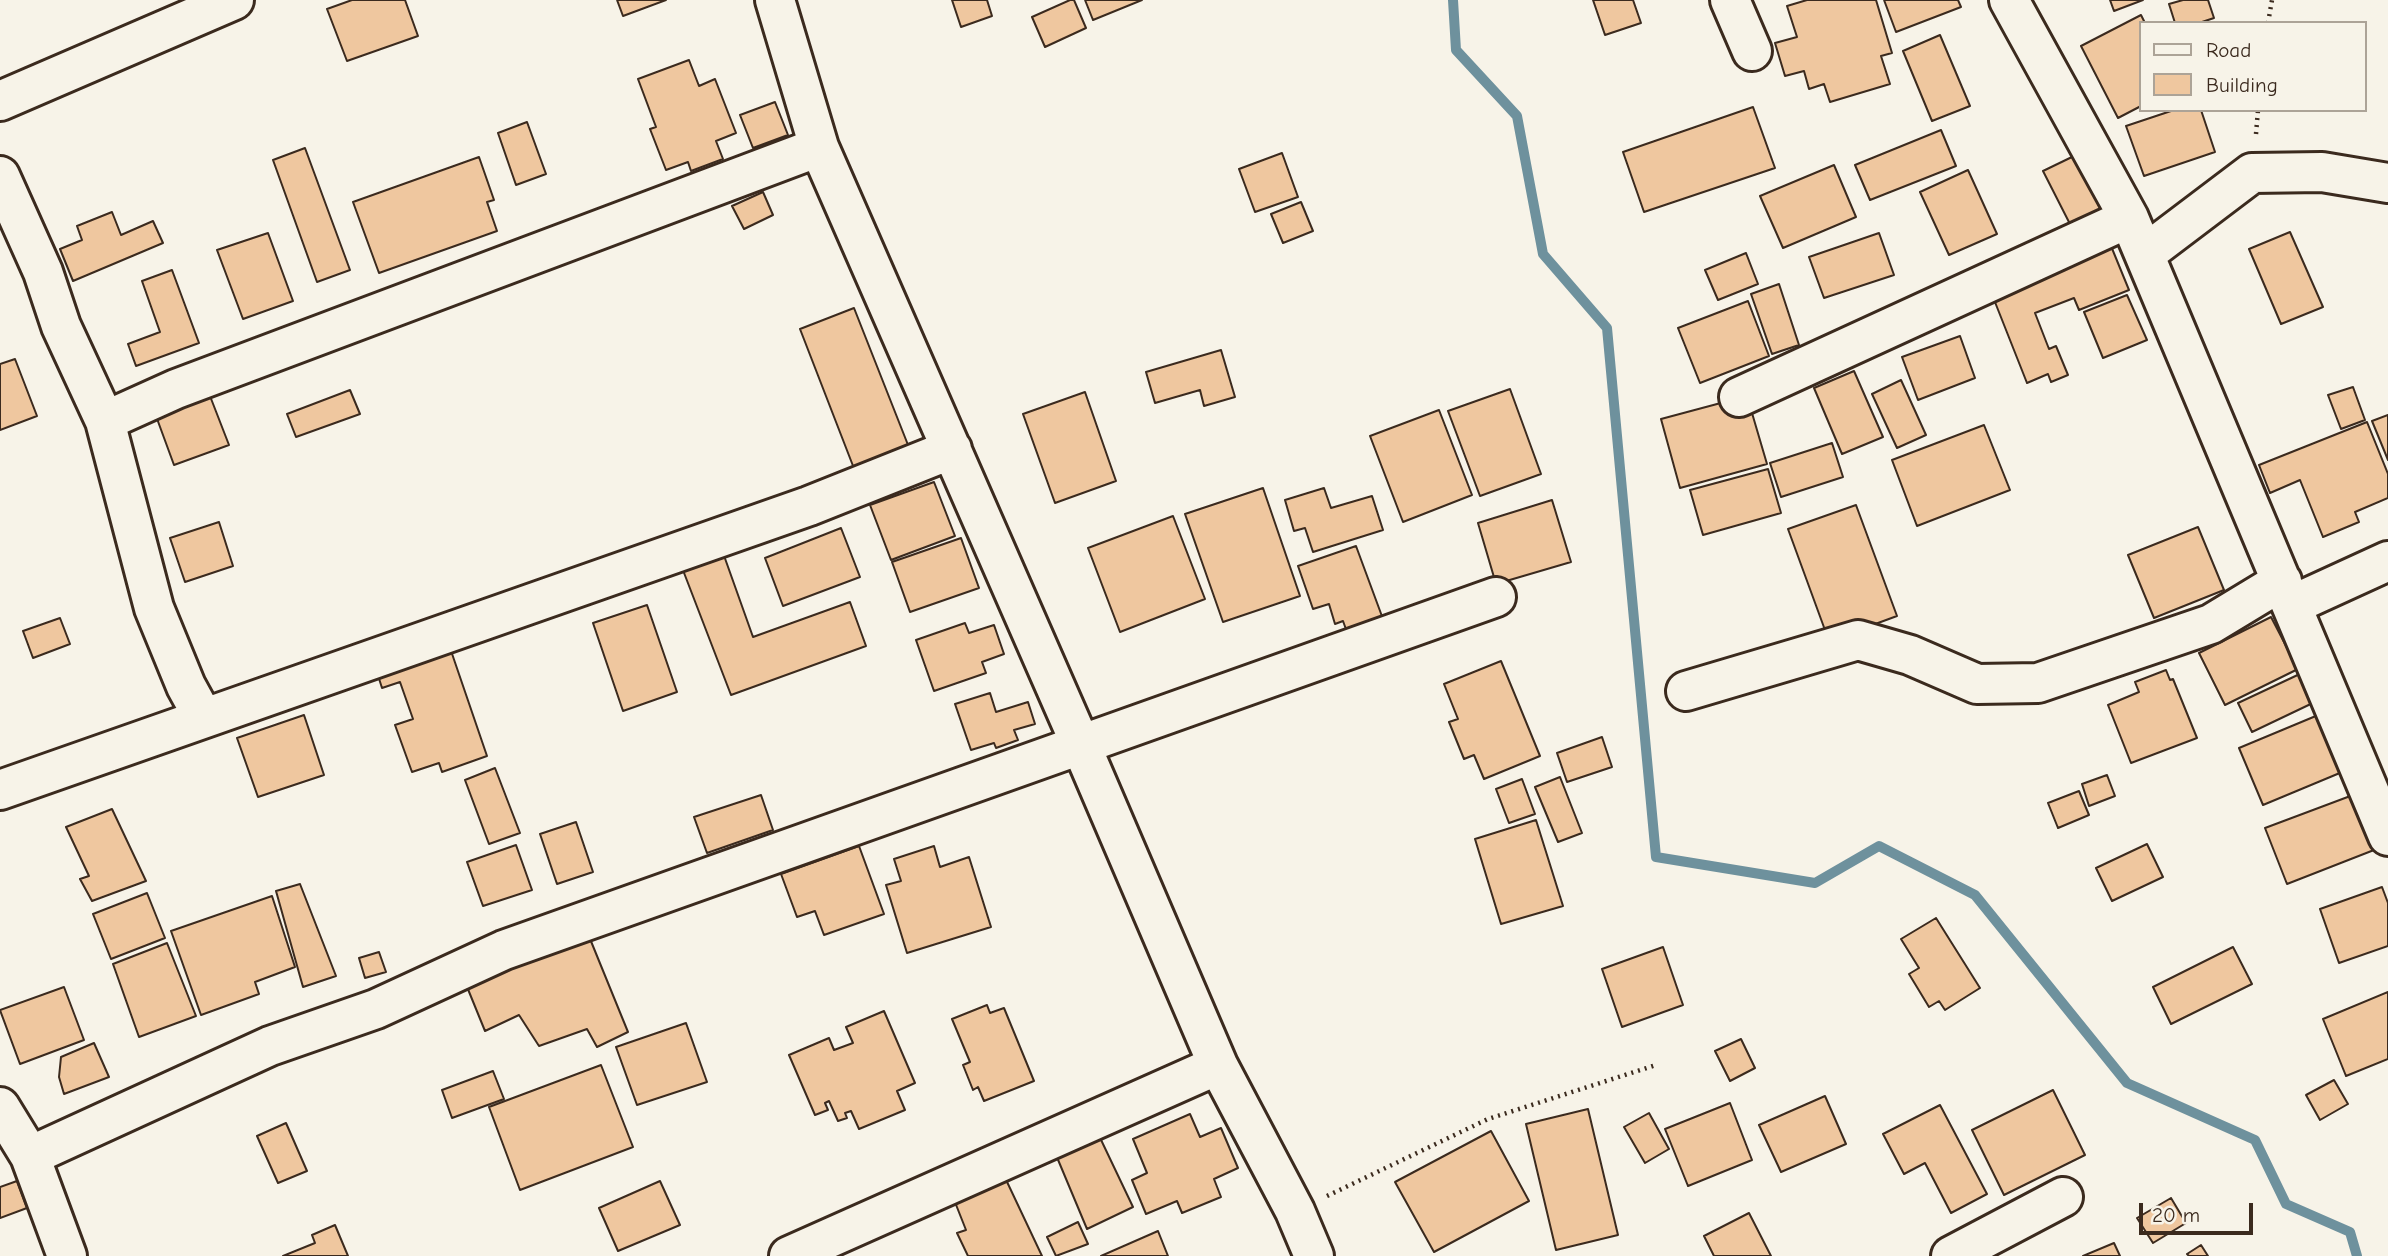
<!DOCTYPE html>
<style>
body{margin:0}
#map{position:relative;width:2388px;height:1256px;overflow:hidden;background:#f7f3e8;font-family:"Comic Neue",sans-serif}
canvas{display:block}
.legend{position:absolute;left:2139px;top:21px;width:228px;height:91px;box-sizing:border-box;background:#f7f3e8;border:2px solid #aca397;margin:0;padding:9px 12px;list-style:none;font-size:21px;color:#3b2a1e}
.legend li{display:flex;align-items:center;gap:14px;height:35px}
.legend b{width:35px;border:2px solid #aca397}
.scale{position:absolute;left:2139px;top:1203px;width:114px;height:32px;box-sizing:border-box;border:4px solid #3b2a1e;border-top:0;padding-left:9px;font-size:21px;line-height:24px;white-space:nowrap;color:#3b2a1e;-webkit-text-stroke:5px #f7f3e8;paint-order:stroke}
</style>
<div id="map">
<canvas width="2388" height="1256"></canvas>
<ul class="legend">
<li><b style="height:9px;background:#f7f3e8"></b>Road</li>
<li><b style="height:19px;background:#efc79f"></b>Building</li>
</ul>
<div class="scale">20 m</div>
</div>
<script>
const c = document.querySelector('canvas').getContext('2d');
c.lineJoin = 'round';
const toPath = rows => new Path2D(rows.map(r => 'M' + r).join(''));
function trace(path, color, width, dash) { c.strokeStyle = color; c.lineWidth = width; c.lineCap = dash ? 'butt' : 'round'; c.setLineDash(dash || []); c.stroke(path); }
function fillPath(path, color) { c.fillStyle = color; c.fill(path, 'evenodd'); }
const stream = toPath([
 [1453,0,1456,50,1517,116,1543,254,1607,328,1656,857,1815,883,1879,846,1975,895,2127,1083,2255,1140,2286,1204,2350,1232,2357,1256]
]);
const building = toPath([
 [352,0,405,0,418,36,347,61,327,9,352,0],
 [617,0,666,0,623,16,617,0],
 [952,0,987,0,992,16,961,27,952,0],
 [1070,0,1074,0,1086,28,1045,47,1032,17,1070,0],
 [1085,0,1142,0,1093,20,1085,0],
 [1593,0,1633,0,1641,23,1605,35,1593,0],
 [1807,0,1876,0,1892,53,1881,56,1890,84,1830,102,1824,84,1809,89,1804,71,1785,76,1775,43,1797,37,1787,6,1807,0],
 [1884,0,1958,0,1961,7,1896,32,1884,0],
 [2110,0,2143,0,2114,11,2110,0],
 [2183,0,2208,0,2214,18,2199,23,2175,23,2169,4,2183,0],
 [2141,15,2145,23,2141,23,2141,106,2118,118,2081,46,2141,15],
 [1940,35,1970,106,1932,121,1903,51,1940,35],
 [689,60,699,86,715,79,736,133,716,141,723,159,691,171,688,162,666,170,650,129,656,127,638,79,689,60],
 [775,102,788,135,753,148,740,115,775,102],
 [1753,107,1775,168,1644,212,1623,152,1753,107],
 [2174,110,2201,110,2215,152,2144,176,2126,126,2174,110],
 [527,122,546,174,516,185,498,133,527,122],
 [1941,130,1956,166,1870,200,1855,165,1941,130],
 [305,148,350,270,317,282,273,160,305,148],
 [1282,153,1298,197,1255,212,1239,169,1282,153],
 [2074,156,2103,214,2072,228,2043,171,2074,156],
 [479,157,494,200,487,202,497,231,379,273,353,202,479,157],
 [1834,165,1856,217,1783,248,1760,196,1834,165],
 [1968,170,1997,234,1949,255,1920,192,1968,170],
 [763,192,773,215,744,229,732,206,763,192],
 [1301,202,1313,231,1283,243,1271,214,1301,202],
 [112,212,121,235,153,221,163,243,73,281,60,249,82,240,77,226,112,212],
 [2290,232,2323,307,2281,324,2249,249,2290,232],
 [268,233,293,301,243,319,217,250,268,233],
 [1879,233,1894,275,1824,298,1809,257,1879,233],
 [2111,246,2129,290,2079,310,2074,298,2035,313,2049,349,2056,346,2068,375,2051,382,2048,374,2027,383,1991,292,2111,246],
 [1746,253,1758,284,1718,300,1705,270,1746,253],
 [172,270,199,343,136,366,128,344,160,332,142,281,172,270],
 [1779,284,1799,345,1772,354,1751,294,1779,284],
 [2127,295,2147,340,2103,358,2084,312,2127,295],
 [1748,301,1769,356,1700,383,1678,328,1748,301],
 [854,308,910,450,855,471,800,329,854,308],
 [1960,336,1975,378,1918,400,1902,357,1960,336],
 [1221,350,1235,397,1204,406,1200,390,1155,403,1146,372,1221,350],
 [15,359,37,416,0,430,0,364,15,359],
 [1854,371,1883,437,1842,454,1814,388,1854,371],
 [1901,380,1926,435,1897,448,1872,394,1901,380],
 [2353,387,2365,420,2341,429,2328,395,2353,387],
 [1510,389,1541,474,1480,496,1448,411,1510,389],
 [350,390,360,414,296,437,287,414,350,390],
 [1085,392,1116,481,1055,503,1023,414,1085,392],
 [210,396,229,445,174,465,156,416,210,396],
 [1747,396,1767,464,1680,488,1661,419,1747,396],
 [1439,410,1472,495,1403,522,1370,436,1439,410],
 [2388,415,2388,460,2372,421,2388,415],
 [2367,422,2388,474,2388,498,2355,512,2359,522,2323,537,2300,480,2270,493,2259,465,2367,422],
 [1984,425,2010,490,1917,526,1892,460,1984,425],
 [1832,443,1843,477,1781,497,1770,463,1832,443],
 [1768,469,1781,513,1703,535,1690,490,1768,469],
 [934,482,955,536,891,560,870,505,934,482],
 [1263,488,1300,596,1223,622,1185,514,1263,488],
 [1324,488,1331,508,1372,496,1383,530,1313,552,1305,528,1294,531,1285,500,1324,488],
 [1552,500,1571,562,1496,584,1478,523,1552,500],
 [1856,505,1897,616,1829,641,1788,529,1856,505],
 [1173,516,1205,599,1120,632,1088,548,1173,516],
 [219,522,233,566,185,582,170,538,219,522],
 [2198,527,2224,590,2154,618,2128,555,2198,527],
 [841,528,860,577,783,606,765,558,841,528],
 [961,538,979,588,910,612,892,562,961,538],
 [1356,546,1383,619,1347,632,1343,621,1335,624,1329,604,1313,609,1298,566,1356,546],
 [722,550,753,637,850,602,866,646,731,695,681,565,722,550],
 [647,605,677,692,623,711,593,623,647,605],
 [2271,617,2298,669,2225,705,2199,653,2271,617],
 [60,618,70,644,33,658,23,631,60,618],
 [965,623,969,633,994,625,1004,654,982,662,986,673,934,691,916,640,965,623],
 [448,642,487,756,442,772,439,763,412,772,395,725,413,719,400,682,382,688,375,666,448,642],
 [1501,661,1540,756,1484,779,1474,755,1464,759,1449,722,1458,719,1444,684,1501,661],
 [2166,670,2170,680,2173,679,2197,738,2131,763,2108,705,2139,692,2135,682,2166,670],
 [2304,672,2317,701,2252,732,2238,703,2304,672],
 [990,693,996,712,1028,702,1035,724,1014,730,1018,740,996,748,994,743,971,750,955,704,990,693],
 [2323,713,2347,770,2263,805,2239,748,2323,713],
 [304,715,324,775,258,797,237,738,304,715],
 [1602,737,1612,767,1567,782,1557,753,1602,737],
 [495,768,520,833,489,844,465,780,495,768],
 [2107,775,2115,796,2089,806,2082,784,2107,775],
 [1560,777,1582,833,1558,842,1535,787,1560,777],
 [1522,779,1535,814,1509,823,1496,789,1522,779],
 [2079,791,2089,815,2058,828,2048,803,2079,791],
 [761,795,773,830,707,853,694,817,761,795],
 [2353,795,2374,850,2287,884,2265,828,2353,795],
 [112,809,146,881,92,901,80,879,89,876,66,827,112,809],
 [1536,820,1563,906,1501,924,1475,839,1536,820],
 [576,822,593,872,557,884,540,834,576,822],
 [2147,844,2163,877,2112,901,2096,868,2147,844],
 [516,845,532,890,483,906,467,862,516,845],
 [859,846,884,914,824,935,815,911,797,917,781,874,859,846],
 [934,846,940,867,969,857,991,927,907,953,886,885,901,881,894,859,934,846],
 [300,884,336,976,303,987,276,891,300,884],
 [2382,887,2388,903,2388,946,2339,963,2320,909,2382,887],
 [147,893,165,938,111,959,93,914,147,893],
 [272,896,295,967,255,982,259,994,201,1015,171,931,272,896],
 [1936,918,1980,988,1945,1010,1939,1001,1929,1007,1909,974,1919,968,1901,939,1936,918],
 [586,929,628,1032,597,1047,587,1029,539,1046,519,1015,485,1031,463,977,586,929],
 [167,943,196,1016,139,1037,113,964,167,943],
 [1663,947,1683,1005,1622,1027,1602,969,1663,947],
 [2233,947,2252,984,2171,1024,2153,987,2233,947],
 [379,952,386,972,365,978,359,958,379,952],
 [64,987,84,1040,20,1064,0,1010,64,987],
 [2388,992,2388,1059,2346,1076,2323,1019,2388,992],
 [987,1005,990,1013,1004,1008,1034,1081,984,1101,978,1087,973,1090,963,1065,970,1062,952,1019,987,1005],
 [884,1011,915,1083,897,1091,905,1110,859,1129,851,1111,845,1113,847,1118,838,1121,829,1101,825,1103,828,1110,815,1115,789,1055,829,1038,834,1050,853,1043,846,1027,884,1011],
 [686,1023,707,1082,637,1105,616,1047,686,1023],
 [1741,1039,1755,1068,1730,1081,1715,1051,1741,1039],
 [94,1043,109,1077,64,1094,59,1077,61,1057,94,1043],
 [601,1065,633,1147,520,1190,489,1107,601,1065],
 [493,1071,504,1099,452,1118,442,1090,493,1071],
 [2334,1080,2348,1104,2320,1120,2306,1095,2334,1080],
 [2053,1090,2085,1155,2004,1195,1972,1130,2053,1090],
 [1825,1096,1846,1144,1781,1172,1759,1125,1825,1096],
 [1730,1103,1752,1160,1688,1186,1665,1129,1730,1103],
 [1940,1105,1987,1194,1951,1213,1925,1163,1904,1174,1883,1134,1940,1105],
 [1588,1109,1618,1235,1556,1250,1526,1124,1588,1109],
 [1649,1113,1669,1149,1645,1163,1624,1127,1649,1113],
 [1190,1114,1200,1137,1221,1128,1238,1168,1214,1179,1221,1197,1182,1213,1177,1201,1146,1214,1132,1180,1147,1173,1133,1139,1190,1114],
 [286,1123,307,1171,278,1183,257,1136,286,1123],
 [1093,1123,1133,1207,1087,1229,1051,1143,1093,1123],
 [1491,1131,1529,1201,1434,1252,1395,1182,1491,1131],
 [1000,1167,1042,1256,968,1256,957,1233,966,1230,949,1187,1000,1167],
 [17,1181,27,1208,0,1218,0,1187,17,1181],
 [660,1181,680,1225,618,1251,599,1208,660,1181],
 [2171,1198,2186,1223,2153,1243,2137,1218,2171,1198],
 [1749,1213,1771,1256,1714,1256,1704,1236,1749,1213],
 [1078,1222,1088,1244,1056,1256,1047,1237,1078,1222],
 [335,1225,348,1256,283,1256,315,1243,312,1235,335,1225],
 [1158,1231,1168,1256,1101,1256,1158,1231],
 [2114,1243,2120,1256,2083,1256,2114,1243],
 [2201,1245,2208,1256,2189,1256,2187,1254,2201,1245]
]);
const path = toPath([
 [2268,23,2272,0],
 [2256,134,2258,110],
 [1327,1196,1488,1119,1656,1065]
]);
const street = toPath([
 [775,0,819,147,1080,743,1218,1065,1295,1211,1314,1256],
 [1730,0,1752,51],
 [2009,0,2129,218,2388,836],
 [0,101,234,0],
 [0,176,43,272,61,326,105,421,176,389,819,147],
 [2145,254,2252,173,2322,172,2388,183],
 [1739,397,2129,218],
 [105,421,154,608,186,686,203,717],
 [2292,605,2388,561],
 [1686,691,1858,640,1910,655,1977,684,2038,683,2211,624,2282,581],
 [0,790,809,506,952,449],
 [0,1107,30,1156,67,1256],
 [30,1156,270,1046,376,1009,504,950,1496,597],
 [789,1256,1218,1065],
 [1951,1256,2063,1197]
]);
trace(stream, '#6e919d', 10);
fillPath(building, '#efc79f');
trace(building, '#3b2a1e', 2);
trace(street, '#3b2a1e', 44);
trace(path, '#3b2a1e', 4.5, [2, 5]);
trace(street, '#f7f3e8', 38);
</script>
